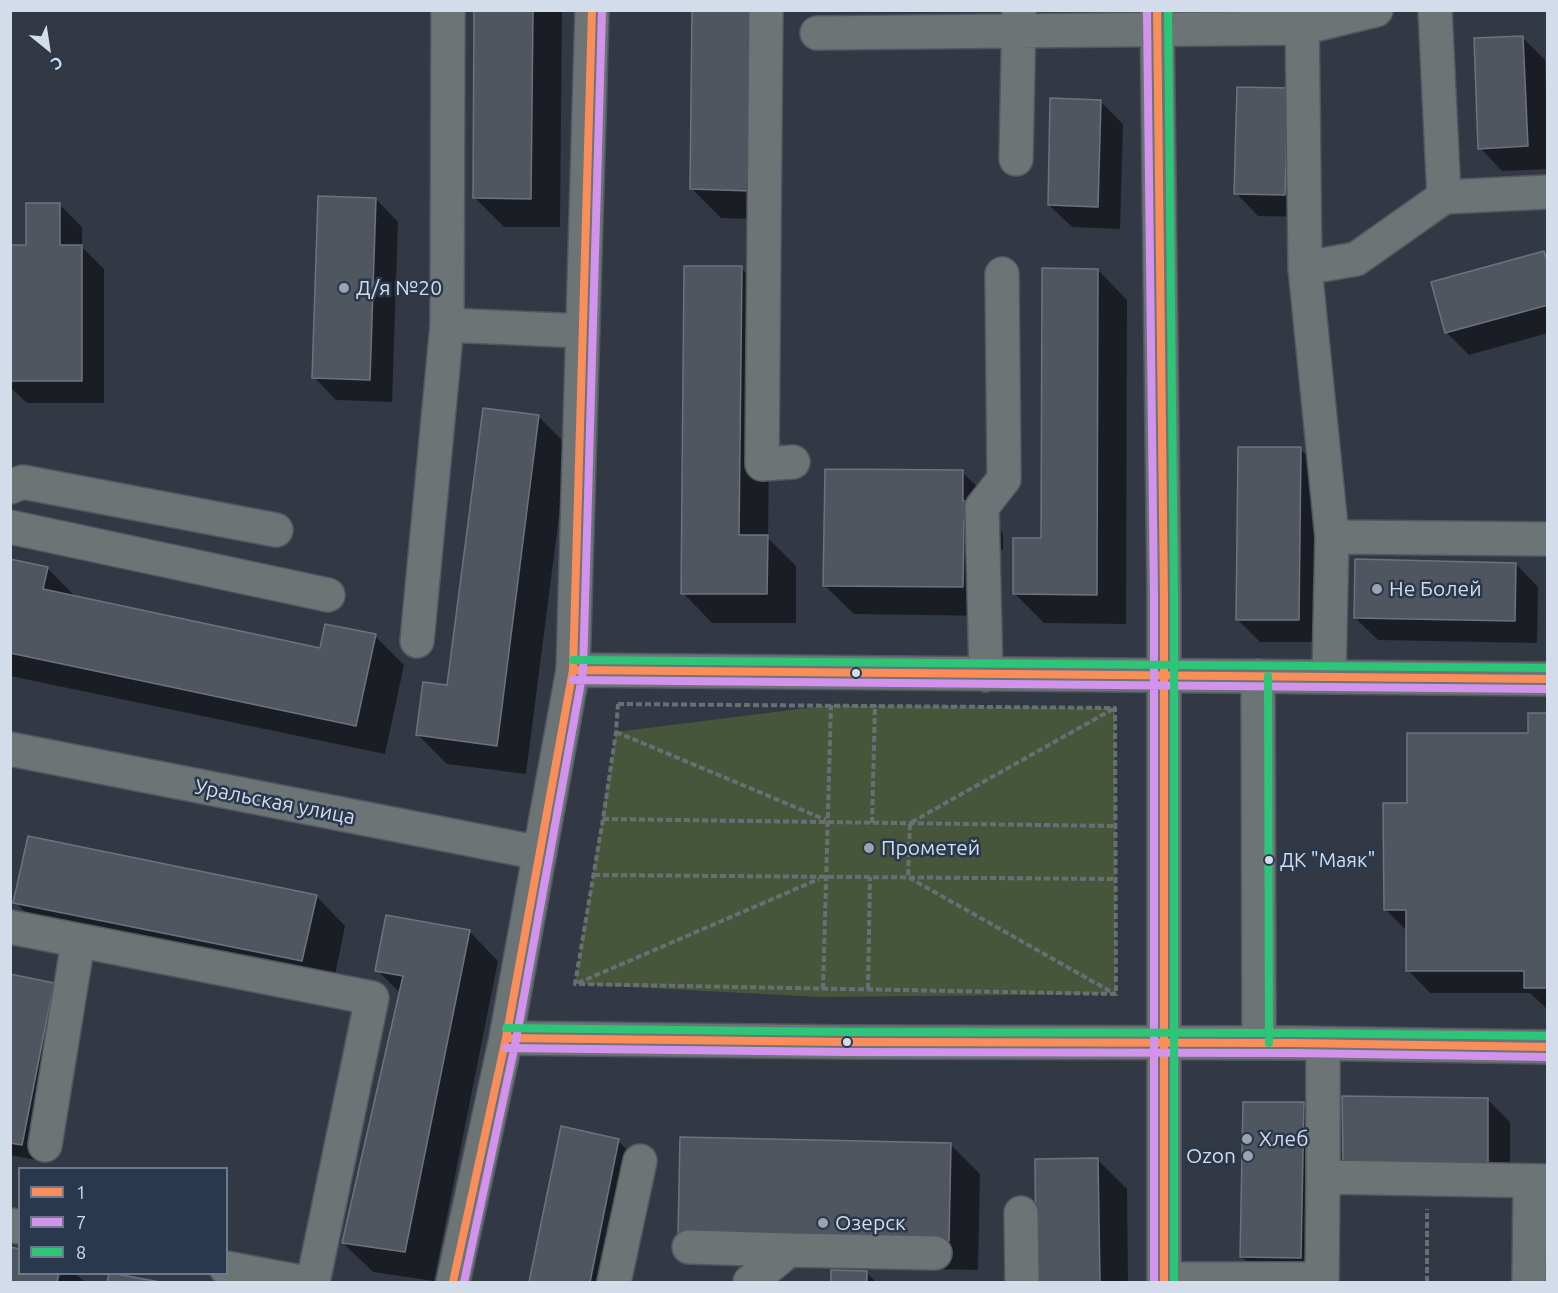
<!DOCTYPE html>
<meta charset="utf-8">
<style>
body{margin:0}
#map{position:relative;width:1558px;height:1293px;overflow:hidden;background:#323945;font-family:Ubuntu,sans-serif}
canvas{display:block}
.frame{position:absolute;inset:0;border:12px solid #d3dcea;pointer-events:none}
.legend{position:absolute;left:18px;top:1167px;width:210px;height:108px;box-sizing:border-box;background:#2a384d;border:2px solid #6e7a8c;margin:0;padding:8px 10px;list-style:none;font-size:18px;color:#d3dcea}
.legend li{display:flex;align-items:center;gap:12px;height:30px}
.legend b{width:30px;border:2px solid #6e7a8c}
.north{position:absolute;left:18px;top:18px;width:60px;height:60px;-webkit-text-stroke:4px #2a384d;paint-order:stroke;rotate:150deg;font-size:16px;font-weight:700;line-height:24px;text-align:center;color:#d3dcea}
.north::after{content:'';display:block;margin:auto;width:21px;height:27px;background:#d3dcea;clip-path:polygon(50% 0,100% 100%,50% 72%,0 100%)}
</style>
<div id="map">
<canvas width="1558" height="1293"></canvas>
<div class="frame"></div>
<ul class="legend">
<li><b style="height:8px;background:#fa8e5a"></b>1</li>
<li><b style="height:8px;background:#d193ec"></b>7</li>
<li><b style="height:8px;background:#2dc577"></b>8</li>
</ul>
<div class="north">С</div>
</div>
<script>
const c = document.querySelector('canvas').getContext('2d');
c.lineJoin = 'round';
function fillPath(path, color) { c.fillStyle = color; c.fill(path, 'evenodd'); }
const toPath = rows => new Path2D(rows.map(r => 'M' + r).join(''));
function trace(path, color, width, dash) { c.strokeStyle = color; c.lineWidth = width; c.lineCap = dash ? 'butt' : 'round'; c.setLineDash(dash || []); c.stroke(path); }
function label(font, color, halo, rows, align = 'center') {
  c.font = font + ' Ubuntu,sans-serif'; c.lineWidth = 5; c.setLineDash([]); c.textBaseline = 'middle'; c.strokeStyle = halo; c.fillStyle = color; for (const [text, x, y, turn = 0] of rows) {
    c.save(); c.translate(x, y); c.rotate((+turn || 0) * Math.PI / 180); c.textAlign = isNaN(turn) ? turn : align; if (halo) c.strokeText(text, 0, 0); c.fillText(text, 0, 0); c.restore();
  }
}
const green = toPath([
 [831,705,1115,708,1116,994,820,997,575,984,616,732]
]);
const shadow = toPath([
 [475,10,562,10,560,227,504,227,474,197],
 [693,10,783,10,780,220,721,218,692,189],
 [1523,38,1545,60,1548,169,1502,171,1480,148],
 [1287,90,1307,217,1258,216,1236,193],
 [1101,102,1123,124,1120,229,1072,227,1049,205],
 [376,199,398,222,392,402,336,400,314,377],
 [60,205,82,227,82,247,104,269,104,403,27,403,10,387,10,247,28,247],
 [1543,253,1548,257,1548,333,1469,355,1446,332],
 [741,268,771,297,768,538,796,566,796,623,712,623,683,593],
 [1098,270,1127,300,1126,624,1044,623,1015,594,1042,540],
 [538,416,568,446,526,774,447,764,418,735,449,687],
 [1300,449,1323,471,1321,642,1260,642,1237,619],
 [962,472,992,501,992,521,1003,533,1003,550,992,550,992,616,854,614,824,585],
 [10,560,47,568,77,598,321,649,375,636,404,665,385,754,10,676],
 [1516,564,1538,587,1537,643,1378,640,1355,618],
 [1548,714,1548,1010,1530,993,1430,993,1408,970,1408,932,1385,909,1409,804,1529,734],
 [316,896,345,926,332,990,44,932,15,902],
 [469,931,498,961,434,1281,373,1272,343,1243,401,994,377,970],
 [10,976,53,984,68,999,36,1160,10,1155],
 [1343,1098,1487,1099,1510,1122,1510,1186],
 [1303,1104,1333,1133,1330,1282,1268,1282,1242,1257],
 [618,1141,648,1170,625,1282,530,1282,539,1246],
 [951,1145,980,1174,978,1270,709,1264,679,1235],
 [1098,1160,1127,1189,1128,1282,1038,1282],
 [10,1248,20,1274,76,1274,85,1282,10,1282],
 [833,1272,866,1272,876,1282,833,1282],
 [111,1274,153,1282,109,1282]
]);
const building = toPath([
 [474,10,533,10,531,199,473,198,474,10],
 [692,10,753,10,752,191,690,189,692,10],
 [1523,36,1528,146,1478,149,1474,38,1523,36],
 [1237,87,1288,88,1285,195,1234,194,1237,87],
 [1050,98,1101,100,1098,207,1048,205,1050,98],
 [318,196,376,198,370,380,312,378,318,196],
 [26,203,60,203,60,245,82,245,82,381,10,381,10,245,26,245,26,203],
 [1544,251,1548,264,1548,305,1445,333,1431,282,1544,251],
 [684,266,742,266,739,535,768,535,767,594,681,594,684,266],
 [1042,268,1098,269,1097,595,1013,594,1013,538,1041,538,1042,268],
 [483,408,539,415,497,746,416,735,423,682,447,685,483,408],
 [1238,447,1301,447,1299,620,1236,620,1238,447],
 [825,469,963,470,963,501,975,502,974,521,964,521,963,587,823,586,825,469],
 [10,559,48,567,43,589,320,648,325,624,376,634,356,726,10,653,10,559],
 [1355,559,1516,563,1515,621,1354,618,1355,559],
 [1528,713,1548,713,1548,988,1524,988,1524,971,1406,971,1406,910,1384,910,1383,803,1407,803,1407,733,1528,733,1528,713],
 [28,836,317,895,302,961,13,903,28,836],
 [386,915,470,930,405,1252,342,1243,403,976,375,971,386,915],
 [10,974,54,983,22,1145,10,1143,10,974],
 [1342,1096,1488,1098,1488,1164,1343,1161,1342,1096],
 [1243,1102,1304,1102,1301,1258,1240,1257,1243,1102],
 [561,1126,619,1139,590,1282,529,1282,561,1126],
 [680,1137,951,1143,949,1241,678,1235,680,1137],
 [1098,1158,1100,1282,1036,1282,1035,1159,1098,1158],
 [10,1247,20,1249,20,1274,59,1274,57,1282,10,1282,10,1247],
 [831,1270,867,1271,867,1282,831,1282,831,1270],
 [109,1274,116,1274,160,1282,107,1282,109,1274]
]);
const path = toPath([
 [618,704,1115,708,1116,994,575,984,603,819,616,732,618,704],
 [1113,709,910,823,908,877,1115,994],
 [616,732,826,820],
 [603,819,1115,826],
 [872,823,875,705],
 [594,875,1115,879],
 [578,983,819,879],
 [823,989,831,705],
 [868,989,870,877],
 [1427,1282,1427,1209]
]);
const minor = toPath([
 [766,10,762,464,793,462],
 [1157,10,1164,598,1164,1282],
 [1302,10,1305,268,1332,537,1329,676],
 [1435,10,1444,197],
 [817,33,1302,28,1376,10],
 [1016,159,1019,10],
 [1305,268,1356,259,1444,197,1548,192],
 [447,325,583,331],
 [10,487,23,482,276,530],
 [10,527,328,595],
 [1332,537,1548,539],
 [417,641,447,325,448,10],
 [573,670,1548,679],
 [986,675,982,507,1004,479,1002,274],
 [1258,676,1259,1043],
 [10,749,540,853],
 [10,927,372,998,313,1282],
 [506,1038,847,1042,1294,1043,1548,1047],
 [45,1145,78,942],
 [1323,1177,1323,1044],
 [1021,1213,1022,1282],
 [10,1225,20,1227],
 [689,1247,789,1250],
 [226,1268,301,1282],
 [1164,1279,1322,1279],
 [453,1282,506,1038,573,670,592,10],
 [614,1282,640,1161],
 [750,1282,789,1250,935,1253],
 [1322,1282,1323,1177,1548,1181],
 [1529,1282,1530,1181]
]);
const bus1 = toPath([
 [1157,10,1164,598,1164,1282],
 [573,670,1548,679],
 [506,1038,847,1042,1294,1043,1548,1047],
 [453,1282,506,1038,573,670,592,10]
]);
const bus2 = toPath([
 [1147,10,1154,598,1154,1282],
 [573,680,1548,689],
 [506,1048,847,1052,1294,1053,1548,1057],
 [464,1282,516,1040,583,671,602,10]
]);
const bus3 = toPath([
 [1168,10,1174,598,1174,1282],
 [573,660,1548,668],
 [1268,676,1269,1043],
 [506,1028,847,1032,1294,1033,1548,1036]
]);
const markers = [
 [344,288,6,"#9ba3b0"],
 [1377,589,6,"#9ba3b0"],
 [856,673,5,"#d3dcea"],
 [869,848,6,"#9ba3b0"],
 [1269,860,5,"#d3dcea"],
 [847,1042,5,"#d3dcea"],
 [1247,1139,6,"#9ba3b0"],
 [1248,1156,6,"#9ba3b0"],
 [823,1223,6,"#9ba3b0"]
];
const busNames = [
 ["ДК \"Маяк\"",1280,860]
];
const poiNames = [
 ["Д/я №20",356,288],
 ["Не Болей",1389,589],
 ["Прометей",881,848],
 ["Хлеб",1259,1139],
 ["Ozon",1236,1156,"right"],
 ["Озерск",835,1223]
];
const streetNames = [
 ["Уральская улица",275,802,11]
];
fillPath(green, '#47563a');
fillPath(shadow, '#0007');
fillPath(building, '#505660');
trace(building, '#6d737e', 1.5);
trace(minor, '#515761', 36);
trace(path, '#686f74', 4, [6, 3]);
trace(minor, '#6c7476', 33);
trace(bus1, '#fa8e5a', 8);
trace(bus2, '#d193ec', 8);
trace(bus3, '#2dc577', 8);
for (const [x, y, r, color] of markers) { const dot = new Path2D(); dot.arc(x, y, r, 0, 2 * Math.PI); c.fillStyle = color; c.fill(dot); trace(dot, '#2a384d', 2); }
label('20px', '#d3dcea', '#2a384d', busNames, 'left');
label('21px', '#d3dcea', '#2a384d', poiNames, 'left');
label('21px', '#d3dcea', '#2a384d', streetNames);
</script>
